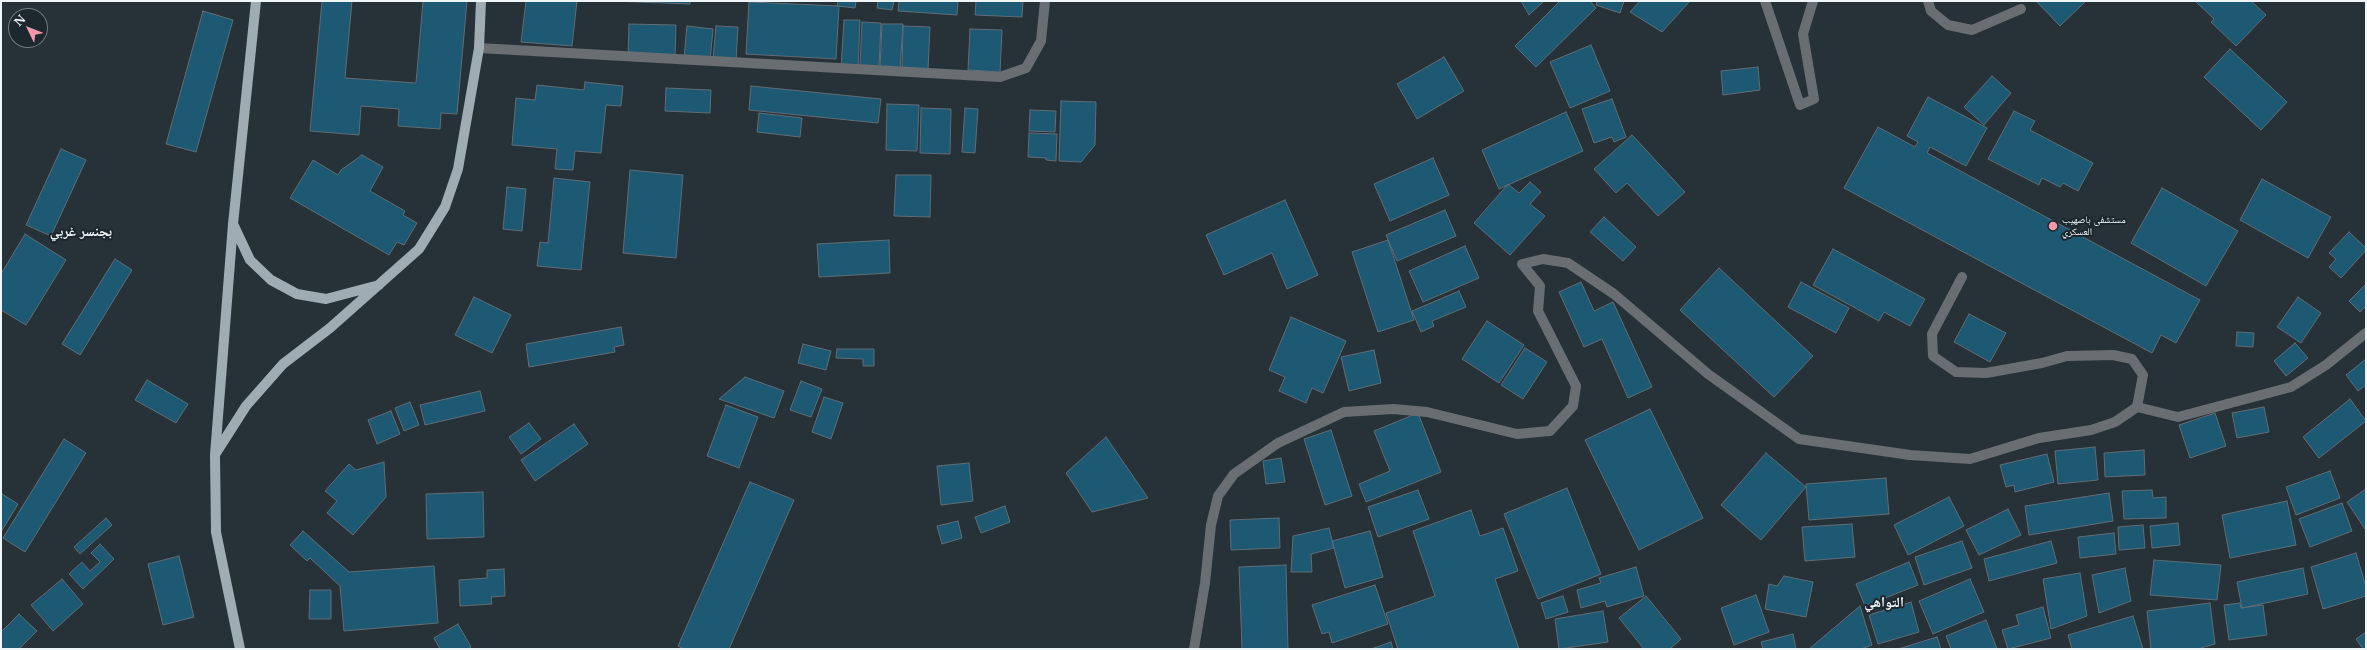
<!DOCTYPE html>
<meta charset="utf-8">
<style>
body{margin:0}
#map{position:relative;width:2367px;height:650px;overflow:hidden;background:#263138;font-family:"Libre Baskerville",serif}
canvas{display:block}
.frame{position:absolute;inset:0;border:2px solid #eff6fa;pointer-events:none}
.north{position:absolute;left:8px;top:8px;width:40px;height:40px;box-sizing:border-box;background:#1c272e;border:1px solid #707a80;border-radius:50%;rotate:313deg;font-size:11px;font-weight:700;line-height:16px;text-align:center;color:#eff6fa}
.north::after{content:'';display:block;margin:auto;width:14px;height:18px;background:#f39aaa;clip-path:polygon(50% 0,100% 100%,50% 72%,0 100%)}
</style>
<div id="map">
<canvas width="2367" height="650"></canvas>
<div class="frame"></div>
<div class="north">N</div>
</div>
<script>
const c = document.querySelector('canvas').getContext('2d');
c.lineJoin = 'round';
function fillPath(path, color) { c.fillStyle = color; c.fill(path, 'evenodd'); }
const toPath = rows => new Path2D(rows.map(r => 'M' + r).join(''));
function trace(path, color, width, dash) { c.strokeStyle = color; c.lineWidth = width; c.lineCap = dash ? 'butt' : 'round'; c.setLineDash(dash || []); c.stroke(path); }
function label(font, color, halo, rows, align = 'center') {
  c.font = font + ' "Libre Baskerville","Noto Naskh Arabic",serif'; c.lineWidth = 4; c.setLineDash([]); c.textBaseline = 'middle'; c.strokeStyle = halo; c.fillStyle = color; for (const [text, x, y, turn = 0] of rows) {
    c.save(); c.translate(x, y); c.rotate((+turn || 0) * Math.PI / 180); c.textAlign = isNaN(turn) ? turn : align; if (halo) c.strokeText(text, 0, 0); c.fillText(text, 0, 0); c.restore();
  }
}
const building = toPath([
 [322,1,352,1,345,78,416,83,423,1,467,1,457,114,441,113,440,129,398,126,399,109,361,106,359,135,310,131,322,1],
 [526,1,577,1,572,46,521,42,526,1],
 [612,1,690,1,690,4,612,1],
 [838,1,856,1,855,8,837,6,838,1],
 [878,1,894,1,892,10,877,8,878,1],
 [899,1,958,1,957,15,898,11,899,1],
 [976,1,1023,1,1022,17,975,15,976,1],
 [1521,1,1544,1,1529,15,1521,1],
 [1560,1,1590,1,1596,8,1536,67,1515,46,1560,1],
 [1597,1,1624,1,1620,13,1596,5,1597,1],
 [1640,1,1690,1,1662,32,1630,12,1640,1],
 [2036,1,2086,1,2060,26,2036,1],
 [2195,1,2251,1,2266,15,2236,46,2211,22,2214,19,2195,1],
 [749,2,839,6,836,59,746,54,749,2],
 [203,11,233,20,196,152,166,144,203,11],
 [844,20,860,20,858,70,841,69,844,20],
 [862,22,881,23,879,68,860,67,862,22],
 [629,24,676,25,675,56,628,56,629,24],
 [882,24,903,24,900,69,880,68,882,24],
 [687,26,713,29,710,61,684,58,687,26],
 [716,26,738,27,736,61,713,59,716,26],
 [903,26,930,27,928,70,902,69,903,26],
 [970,29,1002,30,1000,72,968,70,970,29],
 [1591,45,1610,91,1570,108,1550,62,1591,45],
 [2230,49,2287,102,2261,130,2204,77,2230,49],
 [1444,57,1464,91,1417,119,1397,84,1444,57],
 [1758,67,1760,90,1723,95,1721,71,1758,67],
 [1992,76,2011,93,1984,125,1964,107,1992,76],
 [585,82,623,86,621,106,606,105,601,153,575,151,573,170,555,169,557,149,512,145,516,98,535,100,537,85,584,90,585,82],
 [751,86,881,99,878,123,749,110,751,86],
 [666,88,711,90,710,113,665,111,666,88],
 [1928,97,1987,128,1966,166,1930,147,1927,153,2200,300,2176,343,2161,335,2152,353,1844,188,1878,127,1915,147,1918,142,1907,136,1928,97],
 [1612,99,1626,137,1614,142,1612,137,1594,143,1582,109,1612,99],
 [1061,101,1096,102,1095,145,1081,162,1059,161,1061,101],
 [887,104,919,105,917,151,886,150,887,104],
 [921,108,951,109,950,154,920,153,921,108],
 [965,108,978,109,975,153,962,152,965,108],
 [1030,110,1056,111,1055,132,1029,131,1030,110],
 [2014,111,2035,121,2030,130,2093,163,2078,191,2063,183,2060,187,2042,178,2039,185,1988,159,2014,111],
 [1566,112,1583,151,1499,189,1482,150,1566,112],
 [759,113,802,118,800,137,757,132,759,113],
 [1029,133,1057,134,1056,161,1046,160,1046,158,1028,157,1029,133],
 [1632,135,1685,192,1658,216,1627,183,1616,193,1594,169,1632,135],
 [61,149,86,160,51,236,26,225,61,149],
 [362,155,383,167,370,191,405,211,403,215,417,223,404,245,397,242,389,255,290,198,313,160,338,175,341,170,362,155],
 [1433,158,1449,195,1390,221,1374,184,1433,158],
 [630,170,683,175,676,258,623,253,630,170],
 [896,175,931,175,930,217,894,216,896,175],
 [554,178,590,182,581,270,537,266,540,242,548,243,554,178],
 [2262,179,2331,217,2308,258,2240,220,2262,179],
 [1530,182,1541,192,1530,204,1545,216,1510,255,1474,223,1508,184,1519,193,1530,182],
 [507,187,526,189,522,231,503,229,507,187],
 [2162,188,2238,231,2206,286,2131,243,2162,188],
 [1285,200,1318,275,1287,289,1272,253,1224,275,1206,235,1285,200],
 [1445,210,1456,236,1397,261,1386,235,1445,210],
 [1604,217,1636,247,1623,261,1590,232,1604,217],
 [2349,232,2366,248,2366,250,2341,278,2329,267,2336,259,2329,253,2349,232],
 [25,234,66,260,26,325,1,310,1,274,25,234],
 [889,240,890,273,819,277,817,244,889,240],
 [1388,240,1414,320,1378,332,1352,252,1388,240],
 [1465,246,1479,278,1423,302,1409,271,1465,246],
 [1833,249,1925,299,1910,326,1884,312,1879,321,1813,285,1833,249],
 [115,259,132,270,80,355,62,344,115,259],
 [1719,268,1813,356,1774,397,1680,310,1719,268],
 [1581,282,1594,311,1613,302,1652,387,1628,398,1602,339,1584,347,1559,292,1581,282],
 [1801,282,1849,308,1836,333,1788,307,1801,282],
 [2366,284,2366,306,2360,312,2349,301,2366,284],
 [1459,291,1466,307,1432,321,1434,326,1421,332,1412,311,1459,291],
 [474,297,511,315,492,353,455,335,474,297],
 [2298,297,2321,313,2301,343,2277,327,2298,297],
 [1969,314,2006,333,1990,362,1954,342,1969,314],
 [1291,317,1346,341,1323,393,1312,388,1306,403,1279,391,1285,377,1269,370,1291,317],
 [1487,321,1524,345,1499,383,1462,359,1487,321],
 [621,327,624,345,614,347,615,352,529,367,526,344,621,327],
 [2237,332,2254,333,2253,347,2236,346,2237,332],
 [2295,343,2308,358,2286,376,2274,361,2295,343],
 [803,344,831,351,826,370,798,363,803,344],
 [1525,348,1547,362,1523,399,1501,385,1525,348],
 [837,349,874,349,874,366,863,366,863,359,836,358,837,349],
 [1374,350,1381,383,1349,391,1341,357,1374,350],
 [2366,359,2366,385,2358,391,2346,375,2366,359],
 [745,377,784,391,774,418,719,399,745,377],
 [147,380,188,404,176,423,135,400,147,380],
 [801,381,822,389,811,417,790,410,801,381],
 [480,391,485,411,425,425,420,405,480,391],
 [824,397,843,403,831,439,812,432,824,397],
 [2350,399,2366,421,2319,458,2303,437,2350,399],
 [410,402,419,425,404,431,395,408,410,402],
 [726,405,758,417,739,468,707,456,726,405],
 [2264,407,2269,432,2237,438,2232,413,2264,407],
 [1650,409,1703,518,1639,550,1585,440,1650,409],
 [391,411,400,434,377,444,368,420,391,411],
 [1418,413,1441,472,1366,502,1359,484,1390,471,1374,431,1418,413],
 [2215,413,2226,446,2190,458,2179,425,2215,413],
 [529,423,541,439,521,454,509,437,529,423],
 [574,424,588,444,535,481,521,460,574,424],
 [1331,430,1352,496,1325,505,1304,439,1331,430],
 [1106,437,1148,498,1092,512,1066,473,1106,437],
 [64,439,86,453,25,552,3,538,64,439],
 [2095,447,2098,480,2058,484,2055,451,2095,447],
 [2144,450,2145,475,2105,477,2104,453,2144,450],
 [1766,453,1806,487,1761,540,1721,505,1766,453],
 [2047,454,2054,482,2015,492,2014,485,2006,487,2000,465,2047,454],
 [1281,458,1285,482,1266,484,1263,461,1281,458],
 [384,462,386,497,353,535,327,513,337,501,325,491,349,464,356,470,384,462],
 [969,463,973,501,941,505,937,466,969,463],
 [2330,471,2340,498,2296,515,2286,487,2330,471],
 [1886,478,1889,514,1809,520,1806,484,1886,478],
 [750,482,794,500,729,649,684,649,678,646,750,482],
 [1567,488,1601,574,1538,599,1504,514,1567,488],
 [2366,489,2366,528,2365,529,2347,502,2366,489],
 [1418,490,1429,519,1378,537,1368,507,1418,490],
 [2152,490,2153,498,2166,497,2166,518,2124,519,2122,491,2152,490],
 [483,492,484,537,427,539,426,494,483,492],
 [2109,493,2113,521,2029,535,2025,506,2109,493],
 [2,494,18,504,1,532,1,496,2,494],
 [1949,497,1964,526,1908,555,1894,525,1949,497],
 [2287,501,2296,545,2230,558,2222,515,2287,501],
 [2342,503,2352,531,2310,547,2299,519,2342,503],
 [1005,506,1010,522,981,533,975,517,1005,506],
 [2008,509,2021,535,1979,555,1966,530,2008,509],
 [1471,510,1480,536,1503,528,1518,571,1495,579,1519,649,1398,649,1386,613,1435,596,1413,531,1471,510],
 [106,518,112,525,80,554,74,547,106,518],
 [1279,518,1280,548,1231,550,1230,520,1279,518],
 [958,521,962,538,942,544,937,526,958,521],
 [2178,523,2180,545,2152,548,2150,526,2178,523],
 [1852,524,1855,557,1805,561,1802,527,1852,524],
 [2143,525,2145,548,2119,550,2118,527,2143,525],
 [1329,528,1334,548,1311,554,1312,572,1291,572,1293,536,1329,528],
 [303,531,349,572,434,566,438,623,344,631,340,586,310,558,307,561,290,545,303,531],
 [1370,531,1383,577,1345,588,1332,541,1370,531],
 [2114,533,2116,554,2080,558,2078,537,2114,533],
 [1962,541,1972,568,1924,585,1915,557,1962,541],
 [2051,541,2057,563,1989,581,1984,559,2051,541],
 [100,544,114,559,83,589,69,574,82,562,90,571,100,562,91,553,100,544],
 [2356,553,2366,587,2366,596,2323,609,2311,567,2356,553],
 [179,556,194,617,163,625,148,564,179,556],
 [2154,560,2221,565,2217,600,2150,595,2154,560],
 [1909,562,1918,585,1865,606,1856,584,1909,562],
 [1286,565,1288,649,1242,649,1239,567,1286,565],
 [1636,567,1644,596,1607,607,1605,601,1581,608,1577,590,1601,583,1599,578,1636,567],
 [2125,568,2131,601,2099,613,2092,575,2125,568],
 [2303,568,2308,594,2242,608,2237,582,2303,568],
 [504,569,505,596,491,597,492,604,460,606,459,580,487,578,487,570,504,569],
 [2080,573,2087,616,2051,629,2043,579,2080,573],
 [1784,576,1813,582,1806,617,1765,609,1769,584,1777,586,1784,576],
 [62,579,83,604,53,631,31,605,62,579],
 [1970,579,1984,612,1933,634,1919,601,1970,579],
 [1375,585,1388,624,1332,643,1329,632,1322,634,1312,605,1375,585],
 [310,590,331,590,331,619,309,619,310,590],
 [1756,595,1769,632,1734,645,1721,608,1756,595],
 [1563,596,1568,612,1546,619,1541,603,1563,596],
 [1646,596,1681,639,1670,649,1644,649,1619,618,1646,596],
 [1911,602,1919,632,1878,644,1869,615,1911,602],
 [2210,603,2215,644,2197,649,2151,649,2147,611,2210,603],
 [2240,603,2241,608,2263,605,2267,635,2229,640,2224,605,2240,603],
 [1860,606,1872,645,1861,649,1809,649,1860,606],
 [2043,607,2051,638,2008,649,2002,630,2019,625,2016,615,2043,607],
 [1603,611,1608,642,1559,649,1555,619,1603,611],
 [19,614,37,631,19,649,1,649,1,632,19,614],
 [2133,616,2143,649,2072,649,2068,635,2133,616],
 [1986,620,1997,649,1951,649,1946,636,1986,620],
 [458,624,471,647,468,649,440,649,434,638,458,624],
 [2366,632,2366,649,2363,649,2356,639,2366,632],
 [1793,634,1796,649,1763,649,1761,642,1793,634],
 [1937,637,1941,649,1898,649,1937,637],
 [1391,642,1393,649,1371,649,1391,642]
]);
const minor = toPath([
 [1765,1,1800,105,1814,99,1803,34,1813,1],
 [1928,1,1931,11,1948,25,1972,30,2021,9],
 [479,48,1000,77,1026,68,1041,41,1045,1],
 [2137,407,2178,417,2291,387,2326,365,2366,333],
 [1194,649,1205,583,1211,525,1218,496,1234,474,1278,443,1344,412,1393,409,1427,412,1517,434,1550,431,1573,406,1576,386,1538,311,1540,286,1522,264,1543,259,1568,263,1614,294,1708,374,1799,439,1910,455,1970,459,2039,438,2091,430,2115,422,2137,407,2143,375,2132,359,2113,355,2067,356,2042,363,1986,373,1956,372,1933,356,1932,334,1962,277]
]);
const major = toPath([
 [234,226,250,260,271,280,297,294,326,299,379,285],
 [216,453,246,406,283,364,330,328,419,249,445,207,458,169,479,48,481,1],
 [240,649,216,532,215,455,233,224,256,1]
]);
const markers = [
 [2053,226,5,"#f39aaa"]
];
const poiNames = [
 ["مستشفى باصهيب",2062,220],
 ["العسكري",2062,232]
];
const districtNames = [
 ["بجنسر غربي",81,232],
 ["التواهي",1884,603]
];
fillPath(building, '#1e5974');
trace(building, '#606d75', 1);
trace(minor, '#686e71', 10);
trace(major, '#a0acb3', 10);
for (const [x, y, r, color] of markers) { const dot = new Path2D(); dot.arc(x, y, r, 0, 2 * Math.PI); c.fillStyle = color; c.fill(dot); trace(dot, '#1c272e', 1.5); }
label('10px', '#eff6fa', '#1c272e', poiNames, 'left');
label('bold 14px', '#eff6fa', '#1c272e', districtNames);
</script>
